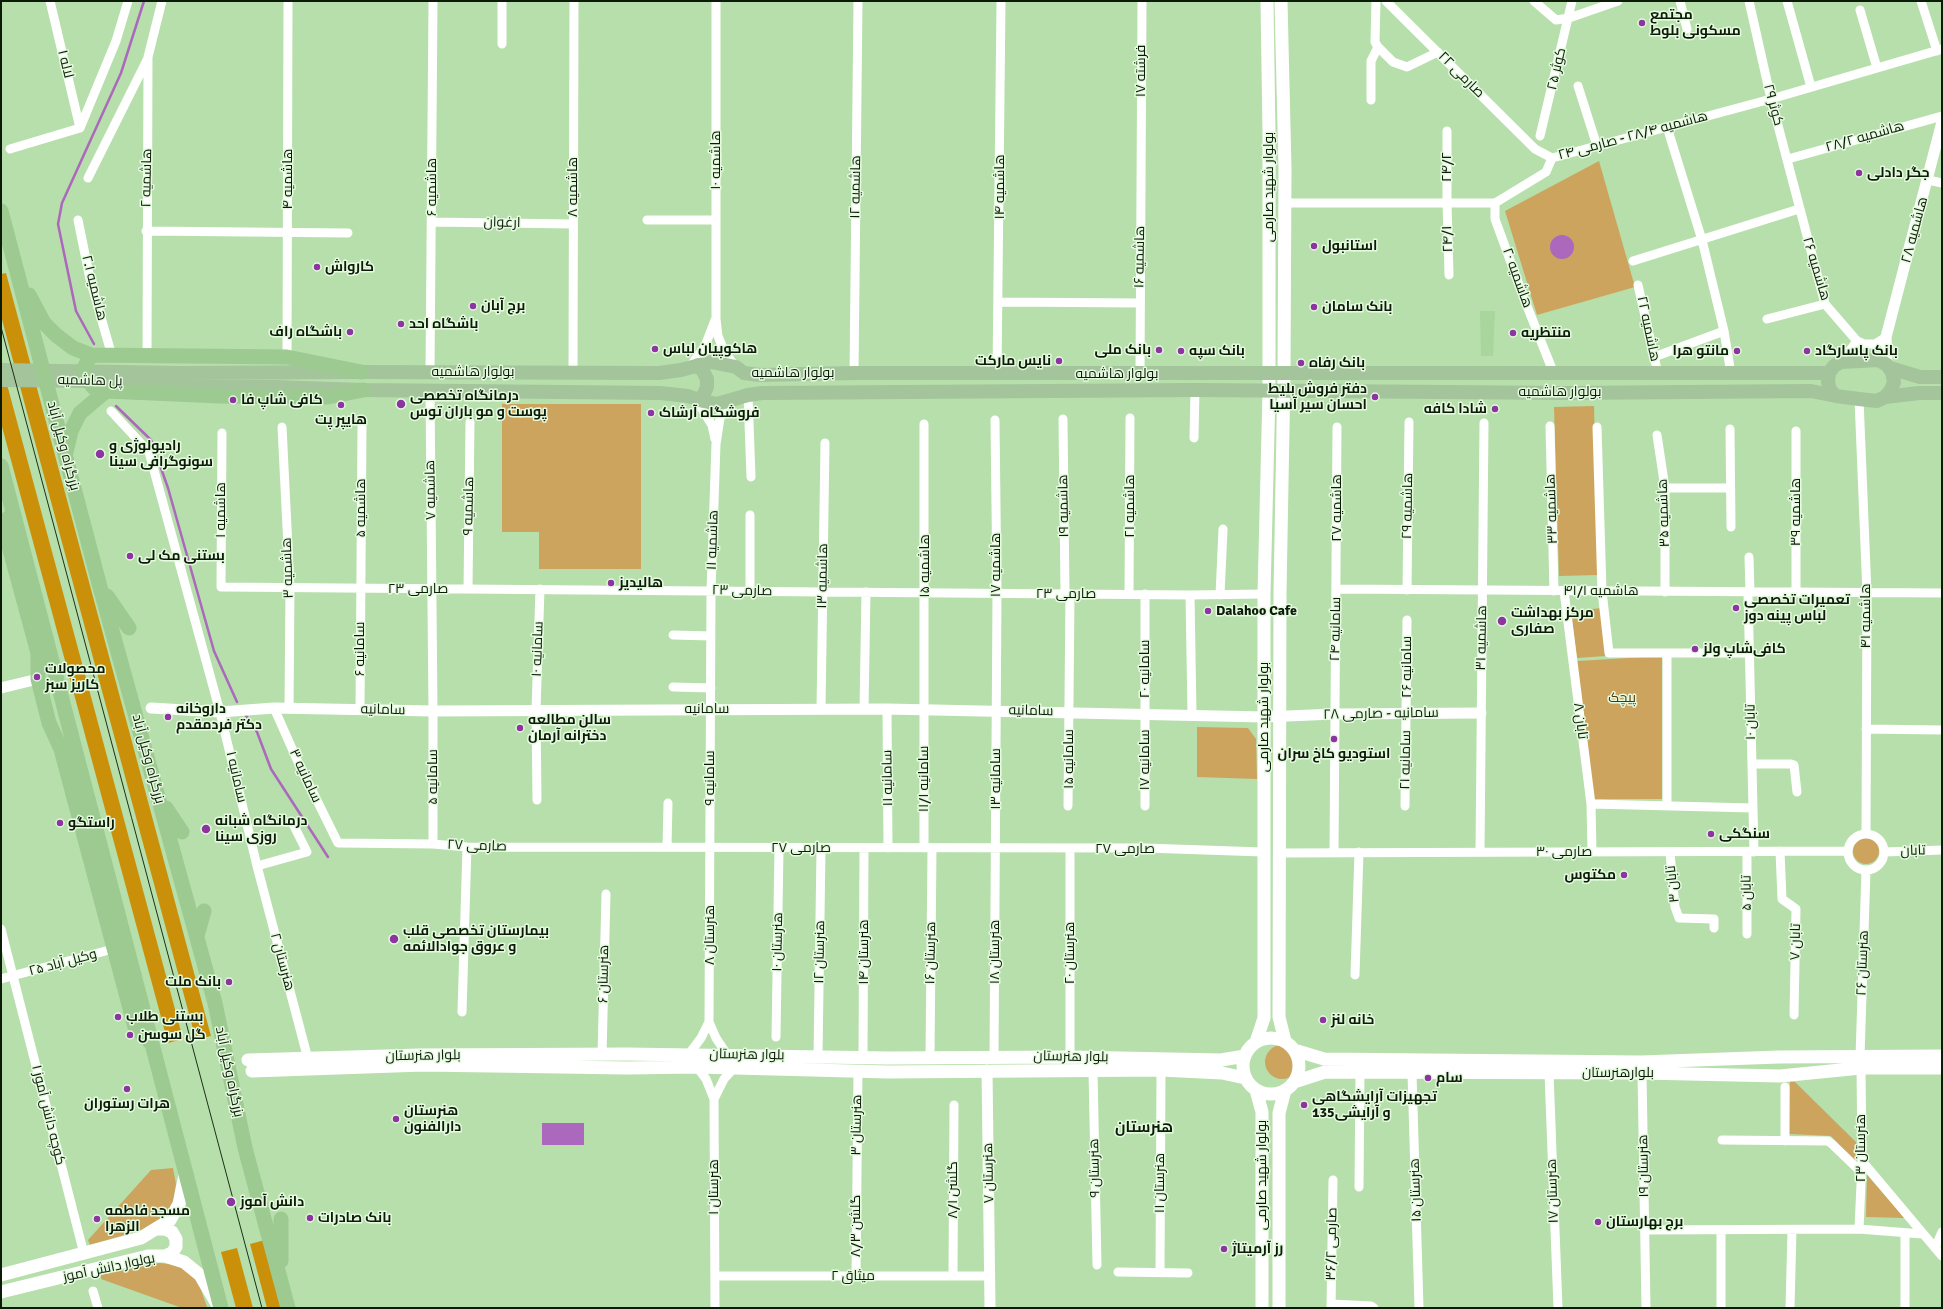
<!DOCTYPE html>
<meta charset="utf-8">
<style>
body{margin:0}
#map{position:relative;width:1943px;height:1309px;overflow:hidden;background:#b6dfab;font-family:Signika,sans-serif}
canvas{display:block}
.frame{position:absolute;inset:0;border:2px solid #0c1b08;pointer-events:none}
</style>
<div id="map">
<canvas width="1943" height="1309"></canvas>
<div class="frame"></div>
</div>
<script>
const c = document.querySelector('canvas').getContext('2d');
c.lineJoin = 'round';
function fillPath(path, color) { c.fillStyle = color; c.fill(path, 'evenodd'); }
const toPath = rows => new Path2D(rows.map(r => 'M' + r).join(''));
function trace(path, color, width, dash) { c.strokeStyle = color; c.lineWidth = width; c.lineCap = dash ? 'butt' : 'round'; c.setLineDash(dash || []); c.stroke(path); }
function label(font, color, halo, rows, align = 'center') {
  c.font = font + ' Signika,Cairo,sans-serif'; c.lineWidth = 3; c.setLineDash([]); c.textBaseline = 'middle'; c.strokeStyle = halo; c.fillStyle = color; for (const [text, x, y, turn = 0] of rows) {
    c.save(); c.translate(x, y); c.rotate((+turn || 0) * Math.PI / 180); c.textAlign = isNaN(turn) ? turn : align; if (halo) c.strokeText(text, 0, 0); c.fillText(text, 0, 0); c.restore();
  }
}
const built = toPath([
 [1480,311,1495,311,1493,356,1481,356]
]);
const green = toPath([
 [1599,161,1635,287,1537,315,1505,211],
 [502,404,641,404,641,569,539,569,539,532,502,532],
 [1594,406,1598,575,1559,576,1554,407],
 [1602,608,1606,656,1577,658,1571,611],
 [1662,656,1662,799,1594,799,1577,661],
 [1197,727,1248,728,1256,739,1257,779,1197,777],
 '1853 851a13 13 0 1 1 26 0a13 13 0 1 1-26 0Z',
 '1265 1062a17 17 0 1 1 34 0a17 17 0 1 1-34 0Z',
 [1790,1081,1795,1082,1856,1142,1855,1162,1831,1136,1789,1134],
 [173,1168,176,1184,173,1204,165,1216,141,1230,90,1245,88,1240,151,1170],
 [1867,1175,1905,1218,1866,1217],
 [160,1263,176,1265,189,1271,198,1281,207,1307,182,1308,101,1279,101,1275,141,1265]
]);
const forest = toPath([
 [6,273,211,1036,196,1040,1,316,1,274],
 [1,362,183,1039,168,1043,1,423],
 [265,1240,283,1308,267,1308,250,1244],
 [237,1248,253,1308,236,1308,221,1252]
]);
const water = toPath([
 '1550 247a12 12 0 1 1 24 0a12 12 0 1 1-24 0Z',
 [542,1123,584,1123,584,1145,542,1145]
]);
const stream = toPath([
 [94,344,76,311,58,224,62,203,121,73,144,1],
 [116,406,151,440,168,488,214,651,237,702],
 [245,714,257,732,271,769,328,857]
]);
const minor = toPath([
 [50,1,80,128],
 [502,1,502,44],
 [716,1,716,319,718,336,725,353,736,367],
 [1376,1,1375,42,1378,47,1393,62,1407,67,1438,52],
 [1386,1,1535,149,1552,158],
 [1534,1,1556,20,1569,18,1618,1],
 [1680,1,1687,29],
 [1749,1,1771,99,1825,304,1857,341,1864,344,1875,344,1886,337],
 [1787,1,1811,87],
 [1921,1,1937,51],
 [1860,10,1877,68],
 [1578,86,1597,146],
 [1371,100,1371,61,1378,47],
 [1667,127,1702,240,1724,331,1731,374],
 [80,128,116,41,128,1],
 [1447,131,1447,203,1449,275],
 [1540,136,1572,1],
 [10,149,80,128],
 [1788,159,1942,116],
 [88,178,147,60],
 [1928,180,1942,183],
 [1285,203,1495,203,1546,172,1552,158,1771,99,1942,49],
 [1495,203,1495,219,1525,301,1554,374],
 [78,220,90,279,112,356],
 [647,220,716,220],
 [432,222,573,224],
 [146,231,348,233],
 [1633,261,1799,209],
 [1638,285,1658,374],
 [999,302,1140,303],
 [1767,319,1825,304],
 [147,357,148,57,162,1],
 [287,357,288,1],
 [1654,357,1724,331],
 [1841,362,1857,341],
 [689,368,705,346,715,320],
 [430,372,433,1],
 [573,373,574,1],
 [854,373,858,1],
 [997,374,1001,1],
 [1140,374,1142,1],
 [430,391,433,711,433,844],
 [748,395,751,477],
 [692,399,702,409,712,425,715,439],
 [1859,399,1867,594,1866,833],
 [111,411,149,452,220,712,257,866,308,1059],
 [1063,419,1065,594],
 [924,424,924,848],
 [1550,426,1554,591],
 [282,427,290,588,289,709],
 [1597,427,1602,591,1609,653,1750,653],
 [1730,429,1731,527],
 [222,433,221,587,1190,595,1264,594],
 [1657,435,1665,488,1665,592],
 [1194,438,1195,390],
 [1665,488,1730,488],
 [1749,557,1750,593],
 [468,589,470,422],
 [1336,589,1942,593],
 [1407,590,1409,422],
 [750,591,750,515],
 [1564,591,1591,804,1592,852],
 [1748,593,1754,852],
 [1796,593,1796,431],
 [1129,594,1130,418],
 [1145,594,1145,806],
 [1190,595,1192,714],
 [1220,595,1223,529],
 [673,635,711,636],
 [1667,653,1667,806],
 [673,687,711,688],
 [274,708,298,762,338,843,433,844,467,847,1145,848,1263,852],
 [360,709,362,427],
 [821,709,825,443],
 [864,709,866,592],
 [887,709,888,848],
 [1866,729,1942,730],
 [1752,764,1791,764,1794,765,1797,792],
 [537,800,536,710,540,589],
 [1591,804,1753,808],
 [1068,806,1070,594],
 [1405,806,1407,620],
 '1848 852a18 18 0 1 1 36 0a18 18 0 1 1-36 0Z',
 [667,847,668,803],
 [1780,851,1782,899,1796,909,1794,1015],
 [1334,852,1337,427],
 [1480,852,1484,423],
 [1747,852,1747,934],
 [1884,852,1942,850],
 [1280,853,1848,851],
 [1670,853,1675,907,1679,918,1714,919,1714,928],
 [257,866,307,852,292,822],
 [1,929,84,1254],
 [1355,975,1359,852],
 [1,979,113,949],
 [462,1012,467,847],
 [776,1037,779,848],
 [689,1054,701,1038,709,1022],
 [602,1055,606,894],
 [728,1056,716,1038,709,1022,711,591,716,444,720,418,726,407,733,401],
 [818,1057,821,848],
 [863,1057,864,848],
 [930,1057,932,848],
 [994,1057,997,593,995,420],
 [1070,1057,1070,849],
 [1860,1057,1866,870],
 [697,1067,706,1079,714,1099,715,1308],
 [1093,1071,1097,1265],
 [1412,1073,1419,1308],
 [1549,1073,1558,1308],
 [1642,1073,1646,1308],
 [714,1099,724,1079,734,1068],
 [1722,1140,1828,1141,1832,1144,1862,1173],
 [1785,1141,1785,1087],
 [1862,1161,1942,1256],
 [1359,1187,1360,1072],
 [1859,1229,1862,1161,1861,1068],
 [1645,1230,1859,1229,1922,1234],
 [1721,1230,1721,1308],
 [1905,1233,1905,1308],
 [1935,1248,1942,1232],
 [1118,1272,1188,1273],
 [1160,1272,1161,1070],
 [856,1275,858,1072],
 [715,1276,990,1276],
 [953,1276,954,1105],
 [93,1291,98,1308],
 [1331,1304,1371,1306,1374,1308],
 [1331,1308,1333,1180],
 [1790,1308,1792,1230]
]);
const tertiary = toPath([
 [1887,365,1886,337,1942,122],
 [1,688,38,679],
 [151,708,220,712,274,708,433,711,887,709,1264,717,1335,714,1481,713],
 [987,1070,990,1308]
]);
const secondary = toPath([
 [1281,1,1285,169,1284,373,1280,593,1279,1017,1285,1041],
 '1243 1066a28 28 0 1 1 56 0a28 28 0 1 1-56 0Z',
 [1256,1042,1264,1018,1264,594,1269,391,1269,134,1267,1],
 [1294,1050,1324,1059,1641,1062,1779,1057,1942,1056],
 [248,1060,420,1055,627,1054,888,1058,1070,1057,1221,1060,1245,1056],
 [252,1071,423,1065,627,1068,697,1067,888,1072,1161,1070,1222,1073,1245,1078],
 [1294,1082,1325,1072,1642,1073,1780,1076,1861,1068,1942,1068],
 [1256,1090,1262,1112,1262,1308],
 [157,1229,165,1229,172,1232,176,1239,176,1247,172,1253,165,1256],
 [1,1275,141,1238,170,1220,179,1204,185,1175],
 [1,1292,148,1256,165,1256,184,1262,200,1275,217,1304],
 [1279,1308,1279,1113,1285,1090]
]);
const primary = toPath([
 [698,365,703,371,707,379,707,387,704,394,699,400],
 [1890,368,1920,377,1942,377],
 [1,370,177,373,361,372,659,373,681,370,711,362,736,367,744,373,760,375,854,373,1829,373],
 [1,380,99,381,363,390,660,393,688,396,699,400,717,404,748,395,762,393,1195,390,1566,393,1811,391,1836,396,1859,399,1877,401,1885,397,1891,390,1894,382,1892,372,1887,365,1879,360,1841,362,1834,366,1829,373,1828,382,1830,390,1836,396],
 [1885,397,1919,393,1942,393]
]);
const trunk = toPath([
 [1,211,100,587,215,1003,245,1148,288,1308],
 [29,295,44,323,56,335,73,348,91,355,287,357,361,372],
 [91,355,84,368,85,375,93,387,106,391],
 [66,452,71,431,80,413,106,391,221,396,328,397,363,390],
 [1,466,221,1308],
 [8,518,9,546,38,653,38,679,49,723,61,749,135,1027,152,1044],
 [107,596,129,628],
 [166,808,182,832],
 [197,936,204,911],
 [281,1261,281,1219]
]);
const tram = toPath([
 [1,327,262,1308]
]);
const markers = [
 [1642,23,4,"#8c35a1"],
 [1859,173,4,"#8c35a1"],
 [1314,246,4,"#8c35a1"],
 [317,267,4,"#8c35a1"],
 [473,306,4,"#8c35a1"],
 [1314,307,4,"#8c35a1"],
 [401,324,4,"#8c35a1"],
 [350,332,4,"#8c35a1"],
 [1513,333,4,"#8c35a1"],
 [655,349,4,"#8c35a1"],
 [1159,350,4,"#8c35a1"],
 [1181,351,4,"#8c35a1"],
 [1737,351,4,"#8c35a1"],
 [1807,351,4,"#8c35a1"],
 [1059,361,4,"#8c35a1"],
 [1301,363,4,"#8c35a1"],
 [1375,397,4,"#8c35a1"],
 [233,400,4,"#8c35a1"],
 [401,404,5,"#8c35a1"],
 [341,405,4,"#8c35a1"],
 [1495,409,4,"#8c35a1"],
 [651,413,4,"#8c35a1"],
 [100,454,5,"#8c35a1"],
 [130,556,4,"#8c35a1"],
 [611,583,4,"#8c35a1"],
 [1736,608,4,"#8c35a1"],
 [1208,611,4,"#8c35a1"],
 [1502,621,5,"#8c35a1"],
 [1695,649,4,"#8c35a1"],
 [37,677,4,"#8c35a1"],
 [168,717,4,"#8c35a1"],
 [520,728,4,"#8c35a1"],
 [1334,739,4,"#8c35a1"],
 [60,823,4,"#8c35a1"],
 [206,829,5,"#8c35a1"],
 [1711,834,4,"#8c35a1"],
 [1624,875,4,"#8c35a1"],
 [394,939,5,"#8c35a1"],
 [229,982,4,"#8c35a1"],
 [118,1017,4,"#8c35a1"],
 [1323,1020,4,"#8c35a1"],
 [130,1035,4,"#8c35a1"],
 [1428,1078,4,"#8c35a1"],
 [127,1089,4,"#8c35a1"],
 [1304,1105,4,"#8c35a1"],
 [396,1119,4,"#8c35a1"],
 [231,1202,5,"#8c35a1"],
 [310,1218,4,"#8c35a1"],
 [97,1219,4,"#8c35a1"],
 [1598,1222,4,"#8c35a1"],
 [1224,1249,4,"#8c35a1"]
];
const poiNames = [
 ["مجتمع",1650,15],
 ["مسکونی بلوط",1650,31],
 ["جگر دادلی",1867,173],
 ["استانبول",1322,246],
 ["کارواش",325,267],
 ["برج آبان",481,306],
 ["بانک سامان",1322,307],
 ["باشگاه احد",409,324],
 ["باشگاه راف",342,332,"right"],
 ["منتظریه",1521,333],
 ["هاکوپیان لباس",663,349],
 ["بانک ملی",1151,350,"right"],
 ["بانک سپه",1189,351],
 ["مانتو هرا",1729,351,"right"],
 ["بانک پاسارگاد",1815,351],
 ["نایس مارکت",1051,361,"right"],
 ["بانک رفاه",1309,363],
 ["دفتر فروش بلیط",1367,389,"right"],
 ["احسان سیر آسیا",1367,405,"right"],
 ["درمانگاه تخصصی",410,396],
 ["پوست و مو باران توس",410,412],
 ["کافی شاپ فا",241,400],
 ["شادا کافه",1487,409,"right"],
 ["فروشگاه آرشاک",659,413],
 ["هایپر پت",341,420,"center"],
 ["رادیولوژی و",109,446],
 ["سونوگرافی سینا",109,462],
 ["بستنی مک لی",138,556],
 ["هالیدیز",619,583],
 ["تعمیرات تخصصی",1744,600],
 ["لباس پینه دوز",1744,616],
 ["Dalahoo Cafe",1216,611],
 ["مرکز بهداشت",1511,613],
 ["صفاری",1511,629],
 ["کافی‌شاپ ولز",1703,649],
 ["محصولات",45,669],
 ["کاریز سبز",45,685],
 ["داروخانه",176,709],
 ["دكتر فردمقدم",176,725],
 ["سالن مطالعه",528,720],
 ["دخترانه آرمان",528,736],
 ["استودیو کاخ سران",1334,754,"center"],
 ["درمانگاه شبانه",215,821],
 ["روزی سینا",215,837],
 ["راستگو",68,823],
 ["سنگکی",1719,834],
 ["مکتوس",1616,875,"right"],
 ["بیمارستان تخصصی قلب",403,931],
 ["و عروق جوادالائمه",403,947],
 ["بانک ملت",221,982,"right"],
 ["بستنی طلاب",126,1017],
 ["خانه لنز",1331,1020],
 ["گل سوسن",138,1035],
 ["سام",1436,1078],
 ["تجهیزات آرایشگاهی",1312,1097],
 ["و آرایشی135",1312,1113],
 ["هرات رستوران",127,1104,"center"],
 ["هنرستان",404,1111],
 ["دارالفنون",404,1127],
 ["دانش آموز",240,1202],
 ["مسجد فاطمه",105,1211],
 ["الزهرا",105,1227],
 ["بانک صادرات",318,1218],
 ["برج بهارستان",1606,1222],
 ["رز آرمیتاژ",1232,1249]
];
const streetNames = [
 ["لاله ۱",65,64,76],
 ["کوثر ۲۵",1557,69,-77],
 ["فرشته ۱۷",1141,71,-90],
 ["صارمی ۲۲",1461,75,45],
 ["کوثر ۲۹",1773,105,75],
 ["هاشمیه ۲۸/۴ - صارمی ۲۴",1633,136,-15],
 ["هاشمیه ۲۸/۲",1865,137,-16],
 ["هاشمیه ۱۰",716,160,-90],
 ["۲۴/۲",1447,167,-90],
 ["هاشمیه ۲",147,178,-89],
 ["هاشمیه ۴",288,179,-90],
 ["هاشمیه ۶",432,187,-90],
 ["هاشمیه ۸",573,187,-90],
 ["هاشمیه ۱۲",856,187,-89],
 ["هاشمیه ۱۴",1000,187,-90],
 ["بولوار شهید صارمی",1269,187,-90],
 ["ارغوان",502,223,1],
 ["هاشمیه ۲۸",1915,230,-75],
 ["۲۴/۱",1448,239,-92],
 ["هاشمیه ۱۶",1140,257,-89],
 ["هاشمیه ۲۶",1816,269,73],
 ["هاشمیه ۲۰",1517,278,70],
 ["هاشمیه ۲.۱",94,288,76],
 ["هاشمیه ۲۲",1648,329,78],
 ["بولوار هاشمیه",473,372],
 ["بولوار هاشمیه",793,373],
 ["بولوار هاشمیه",1117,374],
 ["پل هاشمیه",90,381,1],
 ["بولوار هاشمیه",1560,392],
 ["بزرگراه وکیل آباد",63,446,75],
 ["هاشمیه ۷",431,490,-91],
 ["هاشمیه ۹",469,506,-89],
 ["هاشمیه ۱۹",1064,506,-91],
 ["هاشمیه ۲۱",1130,506,-90],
 ["هاشمیه ۲۹",1408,506,-89],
 ["هاشمیه ۵",361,508,-90],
 ["هاشمیه ۲۷",1337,508,-90],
 ["هاشمیه ۳۳",1552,509,-92],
 ["هاشمیه ۱",221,510,-90],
 ["هاشمیه ۳۹",1796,512,-90],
 ["هاشمیه ۳۵",1664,513,-92],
 ["هاشمیه ۱۱",713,540,-88],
 ["هاشمیه ۱۷",996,565,-90],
 ["هاشمیه ۱۵",925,566,-90],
 ["هاشمیه ۳",288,568,-92],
 ["هاشمیه ۱۳",823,576,-89],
 ["صارمی ۲۳",418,589],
 ["صارمی ۲۳",742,591,1],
 ["هاشمیه ۴۱/۱",1601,591],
 ["صارمی ۲۳",1066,594],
 ["هاشمیه ۴۱",1866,616,-90],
 ["سامانیه ۲۴",1336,629,-89],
 ["هاشمیه ۳۱",1482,638,-89],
 ["سامانیه ۶",360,649,-90],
 ["سامانیه ۱۰",538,649,-88],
 ["سامانیه ۲۶",1407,667,-90],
 ["سامانیه ۲۰",1145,669,-90],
 ["سامانیه",707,709],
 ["سامانیه",383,710,1],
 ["سامانیه",1031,711,1],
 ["سامانیه - صارمی ۲۸",1381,714,-1],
 ["بولوار شهید صارمی",1264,717,-90],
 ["تابان ۸",1580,721,83],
 ["تابان ۱۰",1751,722,-91],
 ["بزرگراه وکیل آباد",148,759,75],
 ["سامانیه ۱۵",1069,759,-90],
 ["سامانیه ۱۷",1145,760,-90],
 ["سامانیه ۲۱",1406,760,-89],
 ["سامانیه ۳",305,776,65],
 ["سامانیه ۱",236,777,77],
 ["سامانیه ۵",433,777,-90],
 ["سامانیه ۹",710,778,-90],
 ["سامانیه ۱۱",888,778,-91],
 ["سامانیه ۱۱/۱",924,779,-90],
 ["سامانیه ۱۳",996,779,-90],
 ["صارمی ۲۷",477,846,2],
 ["صارمی ۲۷",801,848],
 ["صارمی ۲۷",1125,849],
 ["تابان",1913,851,-2],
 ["صارمی ۳۰",1564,852],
 ["تابان ۳",1673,884,-96],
 ["تابان ۵",1747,893,-91],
 ["هنرستان ۸",710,935,-90],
 ["هنرستان ۱۰",778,942,-89],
 ["تابان ۷",1796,942,-89],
 ["هنرستان ۱۲",820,952,-89],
 ["هنرستان ۱۴",864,952,-90],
 ["هنرستان ۱۸",995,952,-90],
 ["هنرستان ۱۶",931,953,-89],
 ["هنرستان ۲۰",1070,953,-90],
 ["هنرستان ۲",282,962,75],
 ["۲۵ وکیل آباد",63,963,-15],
 ["هنرستان ۲۶",1863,963,-88],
 ["هنرستان ۶",604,974,-89],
 ["بلوار هنرستان",747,1055,1],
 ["بلوار هنرستان",423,1056,-1],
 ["بلوار هنرستان",1071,1057,1],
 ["بزرگراه وکیل آباد",229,1072,78],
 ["بلوارهنرستان",1618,1073],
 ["کوچه دانش آموز ۱",48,1115,76],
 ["هنرستان ۳",857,1125,-89],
 ["هنرستان ۲۳",1861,1148,-90],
 ["هنرستان ۱۹",1644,1166,-91],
 ["هنرستان ۹",1095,1168,-91],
 ["هنرستان ۷",989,1173,-91],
 ["بولوار شهید صارمی",1262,1175,-90],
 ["هنرستان ۱۱",1160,1183,-90],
 ["هنرستان ۱",714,1187,-90],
 ["گلشن ۸/۱",953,1190,-90],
 ["هنرستان ۱۵",1416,1190,-92],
 ["هنرستان ۱۷",1553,1191,-92],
 ["گلشن ۸/۳",856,1226,-90],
 ["صارمی ۳۶/۲",1332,1244,-89],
 ["بولوار دانش آموز",109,1268,-12],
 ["میثاق ۲",853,1276]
];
const parkNames = [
 ["پیچک",1622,698]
];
const neighbourhoodNames = [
 ["هنرستان",1144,1128]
];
fillPath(built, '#a8d69c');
fillPath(green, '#cda45d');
fillPath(forest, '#cb9009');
fillPath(water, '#ab68bc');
trace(stream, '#ab68bc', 2.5);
trace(minor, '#fff', 9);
trace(tertiary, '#fff', 11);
trace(secondary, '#fff', 13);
trace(primary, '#a4c49c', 14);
trace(trunk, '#9cca90', 15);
trace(tram, '#1e2f19', 1);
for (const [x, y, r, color] of markers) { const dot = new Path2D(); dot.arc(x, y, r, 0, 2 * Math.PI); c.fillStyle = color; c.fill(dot); trace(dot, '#e5fadf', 1.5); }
label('bold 14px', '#0c1b08', '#e5fadf', poiNames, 'left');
label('14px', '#0c1b08', '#e5fadf', streetNames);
label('14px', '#4e3606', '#e5fadf', parkNames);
label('bold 15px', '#0c1b08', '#e5fadf', neighbourhoodNames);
</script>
